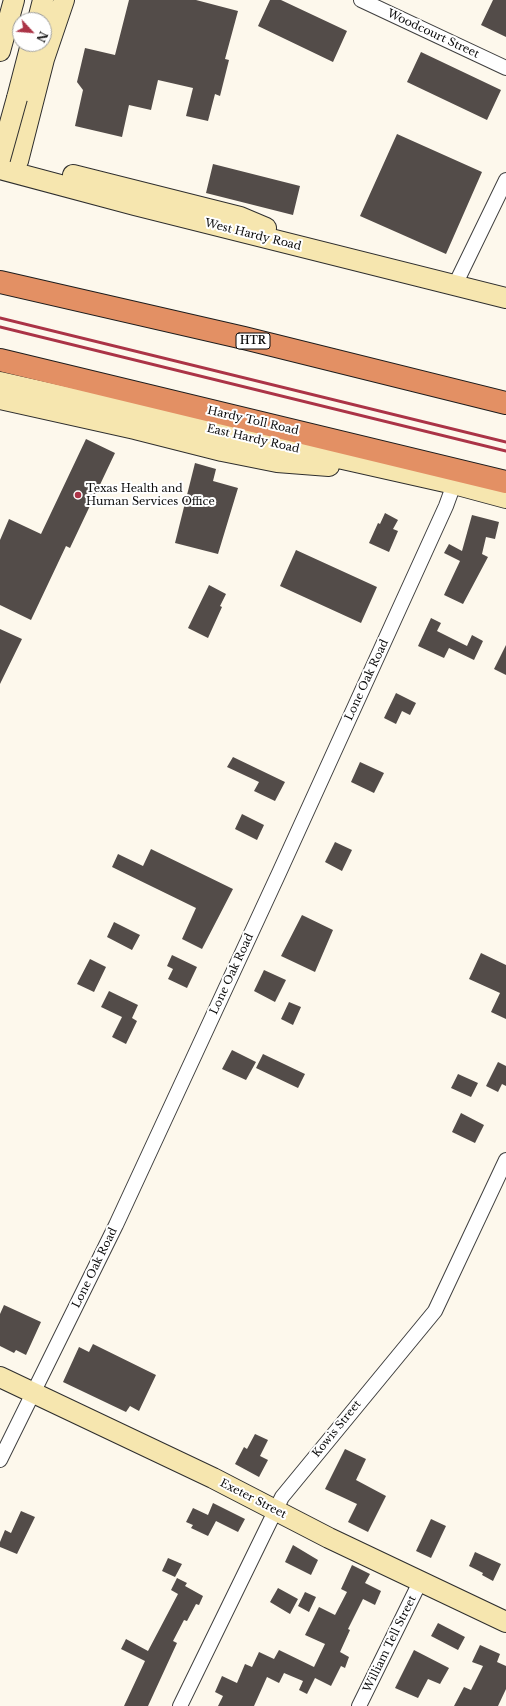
<!DOCTYPE html>
<style>
body{margin:0}
#map{position:relative;width:506px;height:1706px;overflow:hidden;background:#fdf8ec;font-family:"Libre Baskerville",serif}
canvas{display:block}
.north{position:absolute;left:12px;top:12px;width:40px;height:40px;box-sizing:border-box;background:#fff;border:1px solid #9e9e9e;border-radius:50%;rotate:116deg;font-size:11px;font-weight:700;line-height:16px;text-align:center;color:#0c0c0c}
.north::after{content:'';display:block;margin:auto;width:14px;height:18px;background:#ab3447;clip-path:polygon(50% 0,100% 100%,50% 72%,0 100%)}
</style>
<div id="map">
<canvas width="506" height="1706"></canvas>
<div class="north">N</div>
</div>
<script>
const c = document.querySelector('canvas').getContext('2d');
c.lineJoin = 'round';
function fillPath(path, color) { c.fillStyle = color; c.fill(path, 'evenodd'); }
const toPath = rows => new Path2D(rows.map(r => 'M' + r).join(''));
function trace(path, color, width, dash) { c.strokeStyle = color; c.lineWidth = width; c.lineCap = dash ? 'butt' : 'round'; c.setLineDash(dash || []); c.stroke(path); }
function label(font, color, halo, rows, align = 'center') {
  c.font = font + ' "Libre Baskerville",serif'; c.lineWidth = 4; c.setLineDash([]); c.textBaseline = 'middle'; c.strokeStyle = halo; c.fillStyle = color; for (const [text, x, y, turn = 0] of rows) {
    c.save(); c.translate(x, y); c.rotate((+turn || 0) * Math.PI / 180); c.textAlign = isNaN(turn) ? turn : align; if (halo) c.strokeText(text, 0, 0); c.fillText(text, 0, 0); c.restore();
  }
}
const building = toPath([
 [129,0,196,0,238,11,225,59,229,60,220,96,215,94,208,121,186,116,193,88,158,80,151,110,129,105,122,137,75,126,83,90,77,82,85,48,115,55],
 [270,0,281,0,347,31,333,62,258,26],
 [493,0,506,0,506,37,481,25],
 [421,52,501,90,487,120,407,82],
 [397,134,482,172,446,254,360,216],
 [213,164,300,186,293,215,206,193],
 [86,439,115,453,70,548,66,546,31,620,0,605,0,540,9,519,41,534],
 [195,463,216,469,213,481,238,488,218,554,175,543],
 [385,513,398,520,393,529,398,531,389,552,369,543,378,523,380,524],
 [472,515,499,522,495,539,486,537,482,554,488,557,463,604,444,595,460,561,444,553,449,544,462,551],
 [296,550,377,587,361,623,280,586],
 [209,585,226,594,220,606,222,607,208,638,188,628],
 [431,618,441,623,437,631,467,646,472,635,483,641,474,660,449,648,444,658,418,646],
 [0,629,22,639,0,684],
 [506,645,506,675,494,669],
 [396,693,416,703,410,715,402,711,396,724,384,718],
 [233,757,285,782,275,801,254,791,259,782,227,767],
 [360,762,384,773,374,793,351,782],
 [242,814,264,825,257,840,235,829],
 [335,842,352,850,342,871,325,862],
 [151,849,233,889,202,949,182,939,196,908,112,867,118,854,143,866],
 [302,915,333,930,315,972,281,956],
 [114,922,140,935,132,950,107,937],
 [481,953,506,965,506,1019,491,1012,500,993,469,979],
 [172,955,197,967,187,988,168,979,173,969,167,966],
 [90,959,106,967,94,992,77,984],
 [264,970,286,980,275,1002,254,991],
 [109,991,138,1005,132,1018,137,1021,126,1044,112,1037,122,1017,101,1007],
 [289,1002,301,1007,293,1025,281,1019],
 [232,1050,256,1062,246,1080,222,1069],
 [263,1054,305,1074,298,1088,256,1068],
 [498,1062,506,1066,506,1086,502,1084,498,1092,486,1086],
 [458,1074,478,1083,471,1097,451,1088],
 [461,1113,484,1125,475,1143,452,1132],
 [4,1305,41,1322,26,1355,16,1350,14,1353,0,1346,0,1314],
 [93,1344,156,1375,139,1411,130,1406,126,1412,63,1382,79,1347,89,1352],
 [255,1434,268,1440,260,1456,268,1460,259,1477,235,1464,244,1447,247,1449],
 [345,1449,366,1459,356,1480,386,1496,368,1532,348,1522,357,1504,325,1489],
 [213,1503,245,1519,238,1532,216,1521,208,1536,191,1528,193,1525,186,1522,193,1508,208,1515],
 [21,1511,35,1517,17,1554,0,1547,0,1542,5,1530,11,1533],
 [431,1519,446,1526,431,1558,416,1551],
 [293,1545,318,1560,311,1575,285,1562],
 [475,1552,501,1564,493,1581,482,1575,483,1573,469,1566],
 [168,1558,182,1564,175,1577,162,1571],
 [352,1565,370,1574,365,1583,381,1591,375,1605,363,1599,348,1629,350,1630,340,1652,349,1657,345,1668,341,1666,331,1686,315,1678,307,1694,299,1690,303,1681,284,1673,279,1683,267,1677,254,1706,218,1706,223,1696,215,1692,222,1676,237,1683,245,1664,252,1667,259,1652,274,1659,279,1650,314,1667,325,1644,305,1635,319,1607,335,1615,347,1592,341,1589],
 [177,1578,187,1583,185,1586,203,1596,199,1605,196,1604,187,1621,184,1620,173,1641,177,1643,148,1706,124,1706,145,1661,121,1649,126,1639,148,1651,178,1594,171,1590],
 [278,1588,298,1599,290,1614,270,1602],
 [305,1592,316,1597,309,1612,298,1606],
 [438,1623,465,1637,458,1650,431,1636],
 [480,1645,500,1654,497,1662,506,1666,506,1689,498,1706,454,1706,464,1687,471,1690,483,1666,472,1662],
 [414,1650,449,1668,440,1684,428,1679,418,1698,395,1688]
]);
const street = toPath([
 [361,0,506,68],
 [455,285,506,180],
 [0,1460,116,1225,279,873,446,506,454,484],
 [180,1706,282,1497,435,1311,506,1160],
 [359,1706,420,1582]
]);
const secondary = toPath([
 [38,20,43,0],
 [0,51,14,0],
 [17,98,31,44],
 [18,161,44,59,64,0],
 [0,169,135,205,506,298],
 [73,175,240,217,266,228],
 [0,382,454,484,506,498],
 [0,399,135,429,222,451,277,462,329,466],
 [0,1377,213,1478,329,1538,506,1622]
]);
const highway = toPath([
 [0,282,244,338,506,403],
 [0,360,506,482]
]);
const rail = toPath([
 [0,318,506,442],
 [0,327,506,451]
]);
const secondaryBridge = toPath([
 [0,159,17,98]
]);
const markers = [
 [78,495,4,"#ab3447"]
];
const shields = [
 [253,341,34]
];
const shieldNames = [
 ["HTR",253,341]
];
const streetNames = [
 ["Woodcourt Street",433,34,25],
 ["West Hardy Road",253,235,14],
 ["Hardy Toll Road",253,421,13],
 ["East Hardy Road",253,439,13],
 ["Lone Oak Road",367,680,-65],
 ["Lone Oak Road",232,974,-65],
 ["Lone Oak Road",95,1268,-64],
 ["Kowis Street",337,1429,-51],
 ["Exeter Street",253,1499,27],
 ["William Tell Street",390,1644,-64]
];
const poiNames = [
 ["Texas Health and",86,489],
 ["Human Services Office",86,502]
];
fillPath(building, '#534c49');
trace(street, '#3f3f3f', 16);
trace(secondary, '#2e2e2e', 22);
trace(highway, '#1d1d1d', 24);
trace(street, '#fff', 14);
trace(secondary, '#f6e6af', 20);
trace(highway, '#e39064', 22);
trace(rail, '#ab3447', 3);
trace(secondaryBridge, '#2e2e2e', 22, []);
trace(secondaryBridge, '#f6e6af', 20);
for (const [x, y, r, color] of markers) { const dot = new Path2D(); dot.arc(x, y, r, 0, 2 * Math.PI); c.fillStyle = color; c.fill(dot); trace(dot, '#fff', 1.5); }
for (const [x, y, w] of shields) { const box = new Path2D(); box.roundRect(x - w / 2, y - 8, w, 16, 3); c.fillStyle = '#fff'; c.fill(box); trace(box, '#0c0c0c', 1); }
label('bold 10px', '#0c0c0c', null, shieldNames);
label('11px', '#0c0c0c', '#fff', streetNames);
label('11px', '#0c0c0c', '#fff', poiNames, 'left');
</script>
